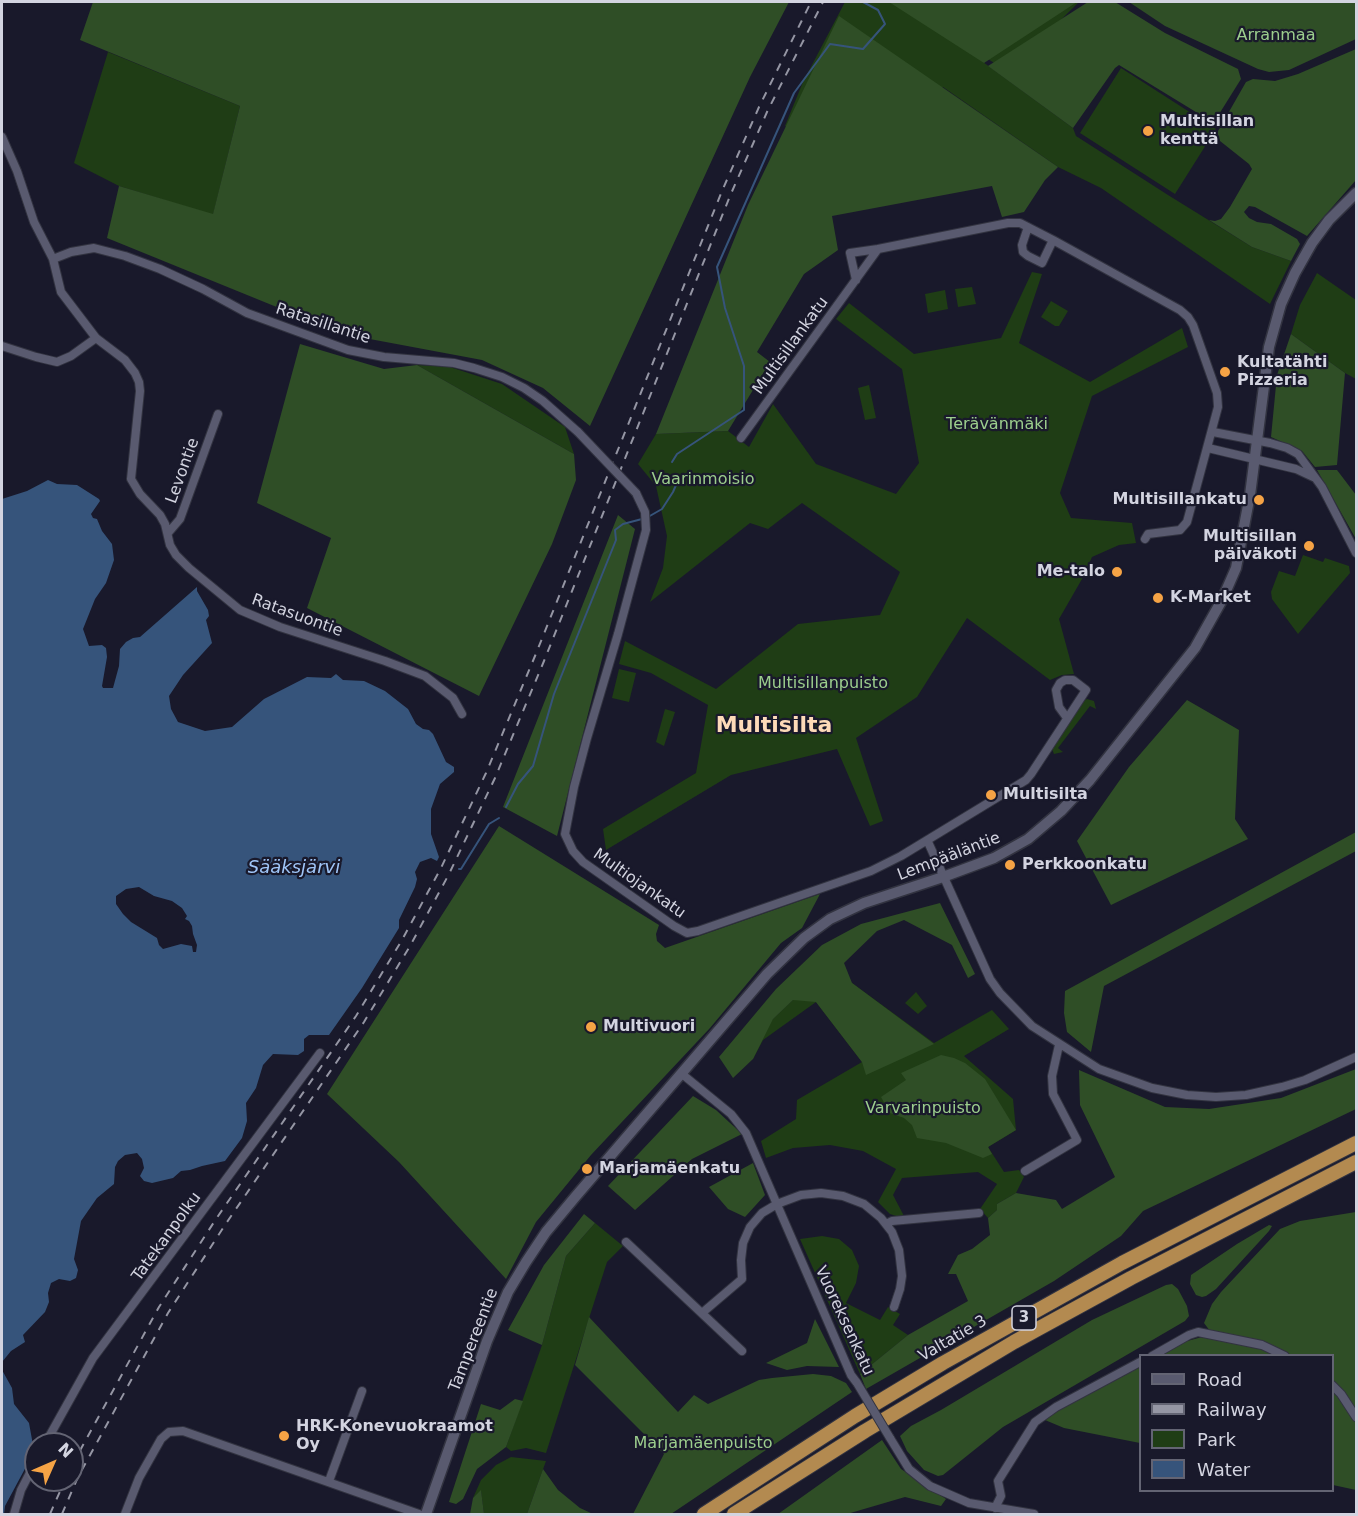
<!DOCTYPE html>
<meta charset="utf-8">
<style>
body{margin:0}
#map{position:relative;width:1358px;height:1516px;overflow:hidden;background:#19192b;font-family:"DejaVu Sans",sans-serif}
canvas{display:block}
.frame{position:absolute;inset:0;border:3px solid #d3d4e0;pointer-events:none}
.legend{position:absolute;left:1139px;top:1354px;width:195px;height:138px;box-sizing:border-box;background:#19192b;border:2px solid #636473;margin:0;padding:8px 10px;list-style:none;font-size:18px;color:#d3d4e0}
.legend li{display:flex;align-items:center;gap:12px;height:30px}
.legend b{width:30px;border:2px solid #636473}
.north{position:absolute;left:24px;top:1432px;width:60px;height:60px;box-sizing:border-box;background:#19192b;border:2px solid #636473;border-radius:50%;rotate:45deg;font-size:16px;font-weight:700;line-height:24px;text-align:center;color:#d3d4e0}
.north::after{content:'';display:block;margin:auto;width:21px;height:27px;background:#f5a345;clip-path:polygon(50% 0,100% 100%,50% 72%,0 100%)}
</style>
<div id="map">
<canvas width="1358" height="1516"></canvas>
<div class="frame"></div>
<ul class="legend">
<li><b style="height:8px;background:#595a6f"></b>Road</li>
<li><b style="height:8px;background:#9596a4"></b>Railway</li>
<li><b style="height:16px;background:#1f3d15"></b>Park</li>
<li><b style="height:16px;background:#36547b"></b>Water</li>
</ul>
<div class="north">N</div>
</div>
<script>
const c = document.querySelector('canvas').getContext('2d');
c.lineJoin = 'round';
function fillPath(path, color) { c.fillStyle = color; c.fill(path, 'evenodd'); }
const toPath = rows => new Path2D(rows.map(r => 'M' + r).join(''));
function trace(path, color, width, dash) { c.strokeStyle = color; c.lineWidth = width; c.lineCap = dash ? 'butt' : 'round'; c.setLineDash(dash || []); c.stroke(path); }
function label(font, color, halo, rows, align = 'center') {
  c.font = font + ' "DejaVu Sans",sans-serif'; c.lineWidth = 4.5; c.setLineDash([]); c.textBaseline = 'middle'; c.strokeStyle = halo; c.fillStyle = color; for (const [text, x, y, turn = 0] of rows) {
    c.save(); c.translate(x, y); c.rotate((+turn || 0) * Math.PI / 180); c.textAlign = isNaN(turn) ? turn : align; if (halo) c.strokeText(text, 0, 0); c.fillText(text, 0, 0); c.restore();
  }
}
const green = toPath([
 [845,2,1079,2,1008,72,988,59,983,62,1073,128,1076,136,1168,195,1252,247,1291,261,1270,304,1101,188,1058,167,943,87,861,155,785,126,803,82],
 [108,52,240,106,213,215,119,186,74,163],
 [1121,68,1216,129,1175,194,1080,133],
 [1032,272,1042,274,1019,343,1090,382,1182,328,1188,347,1092,396,1060,493,1071,518,1132,523,1136,543,1119,545,1092,557,1082,579,1059,619,1074,674,1062,675,1050,680,967,618,917,697,856,738,883,821,870,826,837,749,731,775,606,850,603,829,696,773,708,705,651,673,619,664,625,641,716,689,798,624,880,615,900,572,802,503,768,529,750,523,650,602,663,568,667,536,656,486,638,464,656,434,728,431,749,447,773,404,816,464,896,494,919,463,902,369,836,319,849,303,914,354,1001,338],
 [1317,273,1356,300,1356,379,1345,373,1291,334,1300,305],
 [972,287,976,304,958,307,955,289],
 [945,290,948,309,928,313,925,294],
 [1051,301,1068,311,1059,326,1055,326,1041,317],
 [417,365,450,367,502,384,565,427,574,454],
 [869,385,876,418,865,420,858,388],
 [1303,555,1323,562,1325,558,1349,566,1350,573,1298,634,1272,599,1271,592,1279,571,1295,576],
 [619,669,636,673,629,702,612,698],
 [1087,699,1094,701,1096,709,1090,706,1058,748,1063,752,1054,754,1052,749,1083,701],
 [665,709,675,712,664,746,656,742],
 [835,960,852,983,934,1043,992,1010,1009,1029,964,1056,1013,1099,1016,1130,988,1147,1004,1172,1019,1170,1024,1177,1016,1193,997,1204,997,1210,988,1218,980,1209,997,1184,978,1172,902,1178,893,1195,904,1216,896,1216,890,1214,878,1202,896,1169,863,1151,830,1145,793,1148,766,1158,761,1141,796,1119,797,1100,862,1062,816,1002,763,1040,753,1059,740,1050],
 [916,992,927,1006,918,1014,905,1003],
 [595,1223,623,1246,607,1262,546,1453,526,1448,511,1451,506,1447,542,1345,566,1256],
 [822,1236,839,1239,852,1250,859,1266,856,1283,846,1303,880,1320,888,1307,900,1314,893,1325,908,1335,860,1374,800,1239],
 [511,1457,546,1461,527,1514,484,1514,481,1491,473,1498,481,1480,496,1465]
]);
const forest = toPath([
 [93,2,789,2,750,77,590,426,543,388,482,360,343,334,107,238,119,186,213,214,240,106,80,40],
 [889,2,1077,2,984,63],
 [1088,2,1115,2,1165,33,1238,69,1241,79,1216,119,1213,121,1209,120,1119,65,1115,68,1073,128,988,66],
 [1129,2,1355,2,1356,39,1289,70,1269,72,1258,69,1165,26],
 [839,16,1058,167,1045,180,1024,212,1002,217,992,186,832,216,838,250,804,274,757,352,770,362,728,431,656,434,748,205],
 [1356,49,1356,180,1307,236,1255,207,1249,206,1244,212,1249,218,1257,222,1271,224,1297,239,1300,244,1291,261,1252,247,1209,220,1215,221,1221,219,1230,207,1252,169,1249,164,1220,141,1218,136,1218,131,1246,82,1253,79,1275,81,1298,74],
 [1291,334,1345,373,1337,465,1315,467,1302,451,1271,437,1277,375],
 [300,344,384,369,417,365,574,454,576,480,552,544,479,696,307,608,331,538,257,503],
 [1317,470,1337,470,1356,495,1356,539],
 [618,515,635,529,557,836,503,807],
 [1187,700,1239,730,1235,819,1248,839,1111,905,1077,841,1129,767],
 [499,826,659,925,656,934,657,941,665,948,820,894,802,928,781,943,710,1028,591,1155,536,1222,506,1279,399,1162,327,1094],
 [1356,832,1356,851,1104,986,1091,1052,1067,1032,1064,1013,1065,991],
 [940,903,975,974,968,978,952,945,904,920,877,931,844,963,852,983,934,1044,866,1075,862,1062,816,1002,793,1000,773,1019,753,1059,733,1078,719,1057,776,989,822,945,861,924],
 [941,1055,954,1058,965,1063,985,1079,1016,1130,988,1147,992,1154,983,1158,946,1143,917,1138,912,1125,904,1118,890,1113,881,1097,906,1080,901,1073],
 [1356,1069,1356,1109,1143,1211,1121,1236,1054,1281,866,1389,860,1374,908,1335,968,1301,956,1274,948,1274,958,1255,972,1249,990,1235,988,1218,997,1210,997,1204,1016,1193,1056,1200,1062,1209,1115,1177,1080,1105,1079,1070,1165,1107,1209,1109,1281,1098],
 [693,1096,716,1110,742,1134,692,1159,635,1210,608,1186],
 [753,1163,765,1195,745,1217,728,1209,709,1187],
 [1356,1212,1356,1413,1333,1382,1332,1356,1291,1355,1271,1345,1210,1331,1204,1323,1212,1304,1221,1292,1280,1229,1300,1221],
 [584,1214,595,1223,566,1256,542,1345,508,1330,544,1265],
 [1269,1225,1272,1226,1269,1231,1216,1289,1206,1296,1202,1297,1196,1295,1190,1284,1191,1275,1237,1244],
 [1172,1284,1178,1289,1187,1306,1189,1316,1185,1321,1003,1427,943,1475,938,1476,924,1470,907,1451,900,1436,911,1426,941,1410,1092,1320,1166,1285],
 [589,1317,678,1412,694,1395,708,1404,759,1380,772,1378,813,1374,831,1376,846,1383,852,1392,671,1514,633,1514,664,1454,575,1365],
 [815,1319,839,1367,807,1366,787,1370,766,1363,807,1343],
 [1202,1337,1247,1343,1280,1356,1158,1356,1180,1343],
 [1140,1365,1140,1443,1064,1428,1045,1420,1056,1410],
 [1332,1387,1351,1412,1356,1423,1356,1490,1333,1485],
 [515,1399,523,1401,506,1447,477,1469,463,1499,456,1504,449,1502,481,1404,500,1410],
 [882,1440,901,1469,946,1499,941,1506,905,1497,847,1514,778,1514],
 [543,1469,558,1490,580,1508,593,1514,527,1514],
 [481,1490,484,1514,470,1514,473,1498]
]);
const water = toPath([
 [48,480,57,484,77,485,99,499,100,501,91,514,93,518,97,519,102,531,112,544,114,560,106,583,95,599,83,629,89,646,102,645,106,648,107,657,102,686,103,688,113,688,119,666,120,649,126,642,133,638,140,637,197,587,197,591,208,610,209,616,206,620,212,643,183,675,169,696,171,709,178,722,205,731,232,727,264,699,307,677,331,678,336,674,343,680,364,681,385,691,408,709,416,724,423,729,429,730,433,734,446,762,454,767,454,772,440,784,431,809,431,834,439,857,437,861,431,858,420,862,415,872,417,879,415,887,399,920,399,928,362,988,329,1035,309,1035,304,1039,304,1051,298,1055,273,1054,263,1065,256,1088,246,1103,247,1121,242,1138,225,1161,202,1166,190,1170,181,1171,173,1178,152,1183,144,1181,140,1176,144,1168,142,1159,137,1153,125,1155,118,1161,115,1167,114,1184,97,1198,81,1221,74,1259,78,1270,76,1278,70,1281,59,1279,51,1283,48,1293,49,1302,45,1312,23,1335,25,1342,11,1351,2,1362,2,499,27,491],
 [139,887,154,896,172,901,182,908,187,916,185,919,189,921,192,926,193,934,197,945,196,952,193,952,192,946,181,944,163,949,159,945,157,938,131,922,123,914,116,904,116,896,126,889],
 [2,1370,12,1388,14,1404,29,1423,33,1445,27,1465,5,1506,4,1514,2,1514]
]);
const stream = toPath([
 [672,462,677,454,744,410,744,366,725,308,717,267,794,93,830,44,863,49,885,24,878,10,863,2],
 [648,517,662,509,673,492,676,485],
 [506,807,518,784,533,766,554,694,616,540,615,530,623,524,642,519],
 [459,869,461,869,489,824,499,818]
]);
const street = toPath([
 [2,137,17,171,34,222,53,259,61,292,96,338,125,360,135,373,139,382,140,391,131,479,140,494,160,515,165,524,170,545,176,555,189,568,240,610,280,627,385,661,425,676,453,698,462,714],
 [1028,227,1022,245,1023,252,1028,256,1042,263,1053,240],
 [53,259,71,252,94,248,125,256,160,269,203,289,247,313,348,350,384,357,454,363,474,368,502,377,524,388,543,401,578,432],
 [856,280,850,253,878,249],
 [2,346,36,357,57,362,71,356,96,338],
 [1213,432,1270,443,1287,448,1298,454,1322,487,1356,553],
 [741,438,878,249,1008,223,1020,223,1053,240,1180,310,1188,317,1193,325,1217,393,1218,407,1187,522,1180,530,1148,534,1145,539],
 [1208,448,1296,469,1313,477],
 [636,493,645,512,646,530,618,634,587,738,574,787,565,834,573,851,583,862,674,926,687,933,698,931,871,871,901,856,1026,780,1031,774,1086,690,1073,680,1065,680,1060,683,1056,690,1059,707,1067,718],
 [168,533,180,519,218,414],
 [928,842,990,979,1000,993,1032,1026,1099,1069,1152,1088,1187,1095,1216,1097,1246,1095,1282,1087,1305,1080,1356,1057],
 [682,1074,731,1114,746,1133,851,1375,857,1383],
 [1025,1171,1077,1140,1053,1094,1052,1076,1059,1045],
 [886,1224,892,1221,979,1213],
 [626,1242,742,1351],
 [702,1313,742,1279,741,1260,743,1243,750,1227,762,1213,777,1204,801,1195,821,1193,843,1196,864,1204,881,1218,892,1232,899,1250,902,1276,900,1289,894,1307],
 [1152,1356,1189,1335,1198,1332,1262,1345,1285,1356],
 [1332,1385,1341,1394,1356,1417],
 [890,1438,909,1469,930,1486,969,1503,1034,1514],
 [45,1444,93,1358,320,1053],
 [329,1481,362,1391],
 [995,1508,1001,1496,998,1481,1035,1422,1056,1407,1140,1362],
 [14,1514,21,1490,36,1461],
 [125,1514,139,1478,161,1439,169,1432,183,1431,419,1514]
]);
const secondary = toPath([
 [426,1514,487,1341,508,1292,526,1262,546,1232,576,1196,767,974,804,938,830,919,864,903,943,877,994,858,1028,839,1061,811,1090,780,1195,648,1222,600,1236,568,1250,495,1269,347,1281,304,1295,273,1312,243,1329,220,1356,193]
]);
const highway = toPath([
 [704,1514,855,1416,943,1363,1122,1263,1356,1143],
 [734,1514,865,1431,1014,1342,1131,1278,1356,1162]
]);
const rail = toPath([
 [72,1465,159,1307,216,1219,356,1016,402,940,441,868,486,773,535,656,722,191,759,107,811,2],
 [50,1514,65,1480],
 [62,1514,78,1477,168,1313,225,1225,364,1022,410,946,449,874,495,778,544,661,730,196,767,112,823,2]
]);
const streetBridge = toPath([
 [578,432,636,493],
 [857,1383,890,1438]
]);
const markers = [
 [1148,131,6,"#f5a345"],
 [1225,372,6,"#f5a345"],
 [1259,500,6,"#f5a345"],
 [1309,546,6,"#f5a345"],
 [1117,572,6,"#f5a345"],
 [1158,598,6,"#f5a345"],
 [991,795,6,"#f5a345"],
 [1010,865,6,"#f5a345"],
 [591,1027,6,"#f5a345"],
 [587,1169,6,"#f5a345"],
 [284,1436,6,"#f5a345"]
];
const shields = [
 [1024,1318,24]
];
const shieldNames = [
 ["3",1024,1318]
];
const parkNames = [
 ["Arranmaa",1276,36],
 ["Terävänmäki",997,425],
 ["Vaarinmoisio",703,480],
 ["Multisillanpuisto",823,684],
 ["Varvarinpuisto",923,1109],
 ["Marjamäenpuisto",703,1444]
];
const poiNames = [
 ["Multisillan",1160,122],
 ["kenttä",1160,140],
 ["Kultatähti",1237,363],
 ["Pizzeria",1237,381],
 ["Multisillankatu",1247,500,"right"],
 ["Multisillan",1297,537,"right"],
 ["päiväkoti",1297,555,"right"],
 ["Me-talo",1105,572,"right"],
 ["K-Market",1170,598],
 ["Multisilta",1003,795],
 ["Perkkoonkatu",1022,865],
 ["Multivuori",603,1027],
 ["Marjamäenkatu",599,1169],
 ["HRK-Konevuokraamot",296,1427],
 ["Oy",296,1445]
];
const streetNames = [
 ["Ratasillantie",323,324,18],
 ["Multisillankatu",791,346,-54],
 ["Levontie",183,471,-70],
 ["Ratasuontie",297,616,20],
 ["Lempääläntie",949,857,-21],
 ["Multiojankatu",639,884,35],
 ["Tatekanpolku",167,1237,-54],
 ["Vuoreksenkatu",844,1321,65],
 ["Valtatie 3",953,1339,-30],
 ["Tampereentie",474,1340,-69]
];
const waterNames = [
 ["Sääksjärvi",294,868]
];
const districtNames = [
 ["Multisilta",774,726]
];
fillPath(green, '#1f3d15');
fillPath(forest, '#2f4e26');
fillPath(water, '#36547b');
trace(stream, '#36547b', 2);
trace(street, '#323340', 10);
trace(secondary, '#323340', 13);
trace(highway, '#323340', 16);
trace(street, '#595a6f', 8);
trace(secondary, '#595a6f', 10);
trace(highway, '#b38a50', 14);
trace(rail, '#9596a4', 2, [8, 8]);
trace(streetBridge, '#323340', 10, []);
trace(streetBridge, '#595a6f', 8);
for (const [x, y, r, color] of markers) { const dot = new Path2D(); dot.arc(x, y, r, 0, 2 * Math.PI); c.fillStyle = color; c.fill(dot); trace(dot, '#19192b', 2); }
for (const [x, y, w] of shields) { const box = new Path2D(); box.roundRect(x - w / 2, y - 12, w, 24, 4.5); c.fillStyle = '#19192b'; c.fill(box); trace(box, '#d3d4e0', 1.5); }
label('bold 15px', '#d3d4e0', null, shieldNames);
label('16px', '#9cce8d', '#19192b', parkNames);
label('bold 16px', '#d3d4e0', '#19192b', poiNames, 'left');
label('16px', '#d3d4e0', '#19192b', streetNames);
label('italic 18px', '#a0c6f9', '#19192b', waterNames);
label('bold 22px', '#fddab8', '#19192b', districtNames);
</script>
